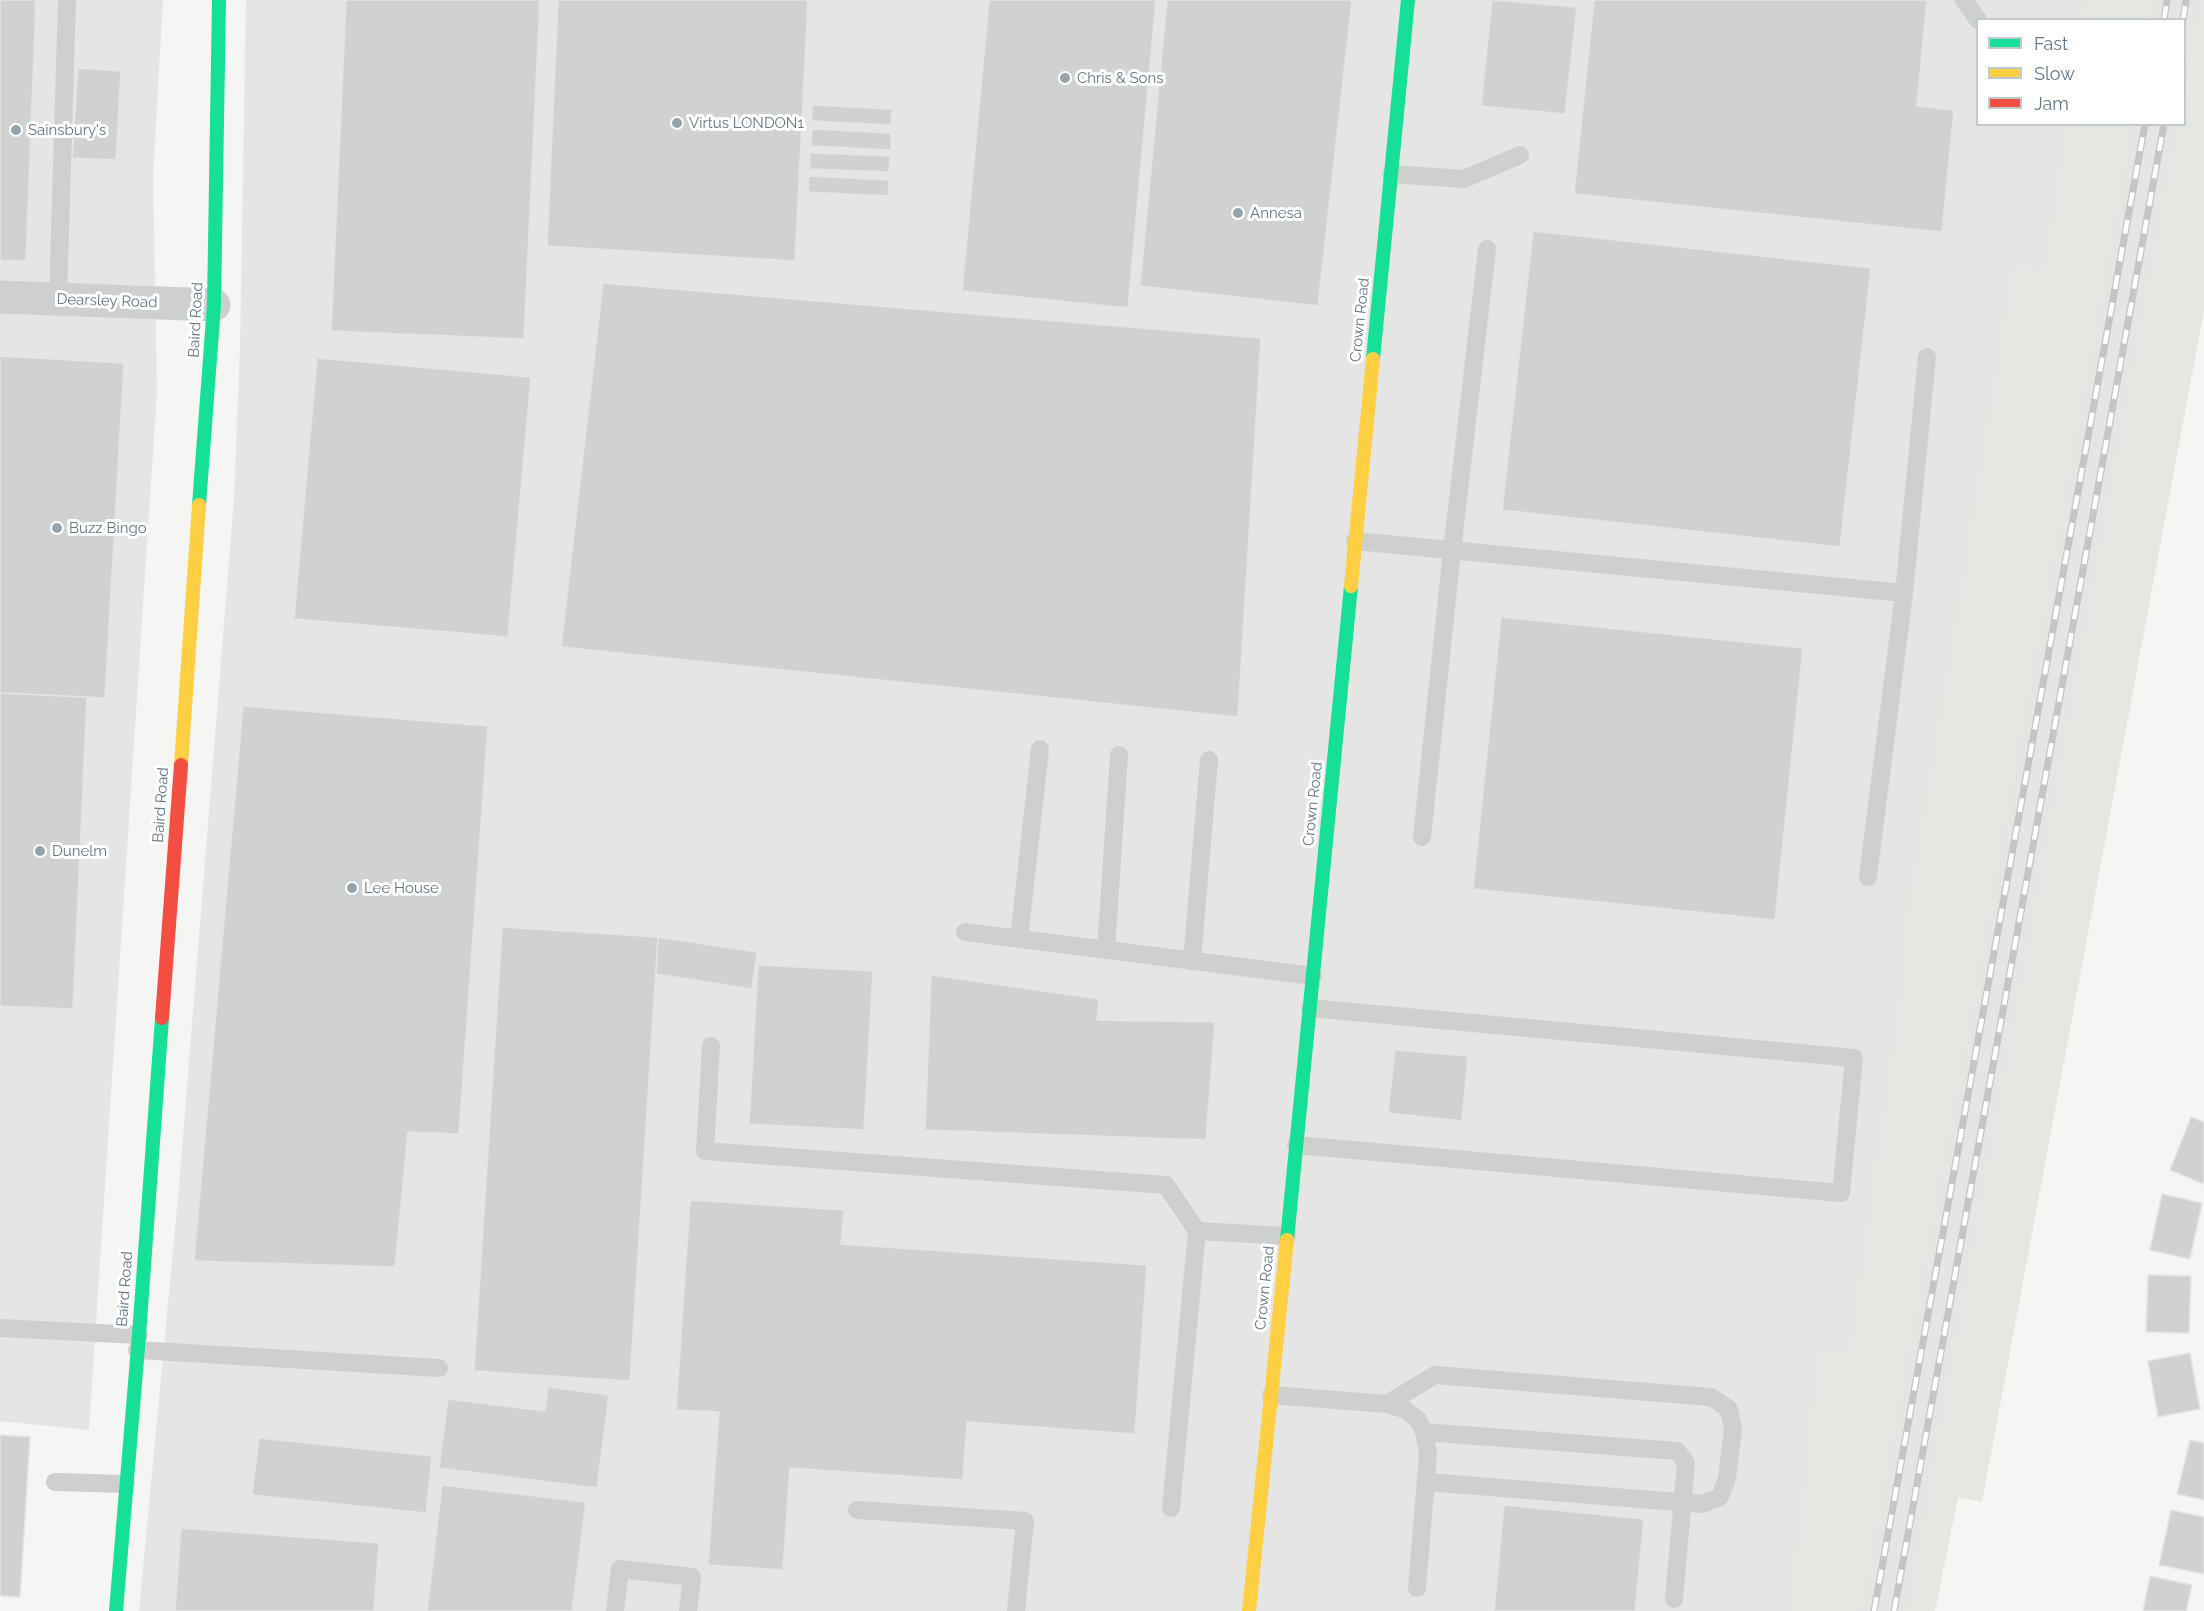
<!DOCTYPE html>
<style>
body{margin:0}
#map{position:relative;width:2204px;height:1611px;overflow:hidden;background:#f5f5f3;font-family:Raleway,sans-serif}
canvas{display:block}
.legend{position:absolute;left:1976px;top:18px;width:210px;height:108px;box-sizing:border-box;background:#fff;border:2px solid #c0c9cf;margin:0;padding:8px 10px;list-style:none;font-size:18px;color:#627786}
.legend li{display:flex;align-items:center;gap:12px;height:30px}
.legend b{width:30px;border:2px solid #c0c9cf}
</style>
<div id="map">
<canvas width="2204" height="1611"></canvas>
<ul class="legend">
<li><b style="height:8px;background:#16e098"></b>Fast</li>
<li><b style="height:8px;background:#ffcf43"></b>Slow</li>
<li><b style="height:8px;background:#f24e42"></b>Jam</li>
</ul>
</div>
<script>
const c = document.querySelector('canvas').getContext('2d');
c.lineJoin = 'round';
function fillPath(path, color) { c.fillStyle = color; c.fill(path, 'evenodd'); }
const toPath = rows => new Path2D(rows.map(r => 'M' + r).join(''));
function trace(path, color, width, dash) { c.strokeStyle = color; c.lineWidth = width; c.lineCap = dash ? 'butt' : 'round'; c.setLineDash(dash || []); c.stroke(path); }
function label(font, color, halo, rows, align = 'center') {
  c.font = font + ' Raleway,sans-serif'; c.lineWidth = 6; c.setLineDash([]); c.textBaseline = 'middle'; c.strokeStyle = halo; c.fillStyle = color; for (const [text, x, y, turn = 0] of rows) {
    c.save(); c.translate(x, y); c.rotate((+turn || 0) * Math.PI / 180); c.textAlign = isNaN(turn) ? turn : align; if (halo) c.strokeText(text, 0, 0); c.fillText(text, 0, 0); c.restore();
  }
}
const built = toPath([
 [0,0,163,0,153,175,157,391,89,1430,0,1421],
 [246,0,2087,0,2084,19,1978,20,1978,124,2069,125,2047,272,2015,269,1901,956,1908,958,1852,1356,1821,1354,1792,1611,139,1611,179,1187,234,499,240,348],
 [2152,0,2202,0,2185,97,2184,20,2149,20],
 [2130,125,2179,125,1909,1611,1858,1611]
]);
const green = toPath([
 [2087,0,2152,0,2149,19,2084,19],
 [2202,0,2204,0,2204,310,1982,1502,1958,1497,1935,1611,1909,1611,2179,125,2184,124,2185,97],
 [2069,125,2130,125,1858,1611,1792,1611,1821,1353,1852,1356,1908,958,1900,957,2015,269,2047,272]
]);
const building = toPath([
 [0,0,36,0,26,261,0,260,0,0],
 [346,0,540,0,524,339,331,331,346,0],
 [558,0,808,0,795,261,547,246,558,0],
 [989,0,1156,0,1128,308,962,291,989,0],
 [1167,0,1352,0,1318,306,1140,286,1167,0],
 [1492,0,1577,7,1565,114,1481,106,1492,0],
 [1594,0,1927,0,1917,106,1954,110,1942,232,1574,194,1594,0],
 [78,68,121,71,116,160,72,158,78,68],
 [812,105,892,109,891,125,812,121,812,105],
 [812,129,891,133,891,150,811,146,812,129],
 [810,153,890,156,889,172,810,169,810,153],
 [809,176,889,180,888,196,808,192,809,176],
 [1533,231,1871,268,1840,547,1502,510,1533,231],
 [603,283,1261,338,1238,717,561,647,603,283],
 [0,356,124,363,105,698,0,693,0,356],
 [317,358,531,377,508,637,294,619,317,358],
 [1501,617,1803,648,1775,920,1473,889,1501,617],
 [0,693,87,697,73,1009,0,1006,0,693],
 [243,706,488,726,459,1134,408,1132,395,1267,194,1261,243,706],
 [502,927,658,937,630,1381,474,1371,502,927],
 [658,937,757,952,752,989,656,974,658,937],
 [758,965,873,971,864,1130,749,1124,758,965],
 [931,975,1099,999,1097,1020,1215,1022,1206,1140,925,1130,931,975],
 [1395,1050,1468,1056,1462,1121,1388,1113,1395,1050],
 [2191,1117,2204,1122,2204,1184,2170,1170,2191,1117],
 [2162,1194,2202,1203,2190,1259,2150,1250,2162,1194],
 [690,1200,844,1210,841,1244,1147,1265,1135,1434,967,1422,963,1480,790,1468,783,1570,708,1565,719,1412,676,1410,690,1200],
 [2148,1275,2191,1276,2189,1333,2146,1332,2148,1275],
 [2190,1353,2200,1409,2158,1417,2148,1361,2190,1353],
 [548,1387,609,1395,597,1488,439,1468,448,1399,545,1411,548,1387],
 [0,1435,30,1437,20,1597,0,1596,0,1435],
 [259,1438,432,1456,426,1513,252,1495,259,1438],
 [2190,1440,2204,1443,2204,1500,2177,1494,2190,1440],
 [442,1485,586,1502,572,1611,427,1611,442,1485],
 [1504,1505,1644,1519,1635,1611,1494,1611,1504,1505],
 [2171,1510,2204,1517,2204,1574,2159,1565,2171,1510],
 [181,1528,379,1543,374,1611,175,1611,181,1528],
 [2150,1576,2192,1585,2186,1611,2143,1611,2150,1576]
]);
const lane = toPath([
 [1964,0,1978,20],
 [1391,174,1464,179,1520,155],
 [58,299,67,0],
 [1355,541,1904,593,1868,877],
 [1904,593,1927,357],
 [1422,837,1452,551,1487,249],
 [965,932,1313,976],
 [1019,939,1040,749],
 [1106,950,1119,755],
 [1192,961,1209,760],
 [711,1046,705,1151,1166,1185,1197,1231,1287,1236],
 [1296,1145,1841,1193,1854,1058,1310,1008],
 [0,1328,139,1335],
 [137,1350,439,1368],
 [1271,1395,1387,1404,1404,1409,1418,1420,1424,1432,1428,1454,1417,1588],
 [1387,1404,1435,1375,1711,1397,1729,1409,1733,1430,1727,1478,1720,1497,1703,1504,1427,1482],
 [1424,1432,1677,1451,1686,1463,1674,1599],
 [55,1482,126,1484],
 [1171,1508,1197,1231],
 [857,1510,1025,1521,1016,1611],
 [615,1611,620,1569,692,1577,688,1611]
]);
const street = toPath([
 [0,297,214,305]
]);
const fast = toPath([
 [1373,359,1408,0],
 [199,505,214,305,219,0],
 [1287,1240,1351,586],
 [116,1611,139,1335,162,1018]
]);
const slow = toPath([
 [1351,586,1373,359],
 [181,765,199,505],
 [1249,1611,1287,1240]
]);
const jam = toPath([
 [162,1018,181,765]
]);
const rail = toPath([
 [2164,20,2167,0],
 [2183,20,2186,0],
 [1874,1611,2145,124],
 [1894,1611,2164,124]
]);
const markers = [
 [1065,78,6,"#95a3ac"],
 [677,123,6,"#95a3ac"],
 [16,130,6,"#95a3ac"],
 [1238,213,6,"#95a3ac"],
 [57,528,6,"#95a3ac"],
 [40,851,6,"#95a3ac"],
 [352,888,6,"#95a3ac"]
];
const poiNames = [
 ["Chris & Sons",1077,78],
 ["Virtus LONDON1",689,123],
 ["Sainsbury's",28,130],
 ["Annesa",1250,213],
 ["Buzz Bingo",69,528],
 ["Dunelm",52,851],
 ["Lee House",364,888]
];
const streetNames = [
 ["Dearsley Road",107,301,2],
 ["Baird Road",196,320,-87],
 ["Crown Road",1360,320,-84],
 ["Crown Road",1313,804,-84],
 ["Baird Road",161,805,-86],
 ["Crown Road",1265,1288,-84],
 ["Baird Road",125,1289,-86]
];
fillPath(built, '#e4e5e4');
fillPath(green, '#e4e8e1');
fillPath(building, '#d0d2d1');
trace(building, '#e4e4e3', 1.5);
trace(lane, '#ced0d0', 18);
trace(street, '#ced0d0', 33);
trace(fast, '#16e098', 14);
trace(slow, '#ffcf43', 14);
trace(jam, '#f24e42', 14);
trace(rail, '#c3c5c6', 7);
trace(rail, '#fff', 4.5, [14]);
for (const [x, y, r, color] of markers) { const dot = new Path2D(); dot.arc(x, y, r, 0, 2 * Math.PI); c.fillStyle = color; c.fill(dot); trace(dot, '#fff', 2); }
label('15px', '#627786', '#fff', poiNames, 'left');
label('15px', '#627786', '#fff', streetNames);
</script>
